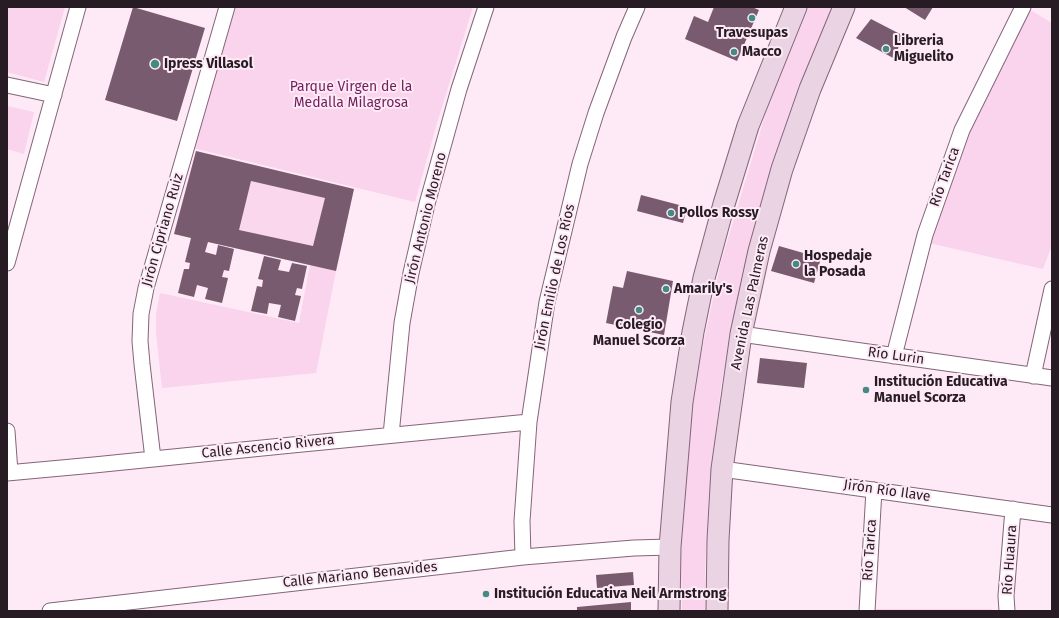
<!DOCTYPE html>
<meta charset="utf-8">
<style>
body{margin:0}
#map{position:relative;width:1059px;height:618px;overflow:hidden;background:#fee9f6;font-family:"Fira Sans",sans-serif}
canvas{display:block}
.frame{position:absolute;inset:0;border:8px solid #281c24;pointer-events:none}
</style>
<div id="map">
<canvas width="1059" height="618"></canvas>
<div class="frame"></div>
</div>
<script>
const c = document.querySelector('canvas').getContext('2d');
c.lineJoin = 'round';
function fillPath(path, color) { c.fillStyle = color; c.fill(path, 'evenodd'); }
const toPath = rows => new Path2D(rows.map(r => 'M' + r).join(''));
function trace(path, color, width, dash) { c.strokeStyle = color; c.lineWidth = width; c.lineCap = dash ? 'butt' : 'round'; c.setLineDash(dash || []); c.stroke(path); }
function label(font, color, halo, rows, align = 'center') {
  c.font = font + ' "Fira Sans",sans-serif'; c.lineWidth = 4; c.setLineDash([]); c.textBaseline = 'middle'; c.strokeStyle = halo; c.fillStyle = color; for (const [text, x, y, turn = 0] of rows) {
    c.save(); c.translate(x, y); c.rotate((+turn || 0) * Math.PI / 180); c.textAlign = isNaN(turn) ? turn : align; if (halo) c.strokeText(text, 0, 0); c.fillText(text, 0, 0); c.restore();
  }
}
const built = toPath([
 [196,151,354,189,336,271,174,234]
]);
const green = toPath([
 [7,7,65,7,44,82,7,72],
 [234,7,473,7,437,123,415,202,193,148],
 [808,7,833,7,806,70,780,140,757,221,735,312,721,387,709,491,705,570,706,611,682,611,681,558,684,487,694,388,706,331,721,262,773,89,796,31],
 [1030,10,1052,23,1052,245,1043,269,929,243,949,183,985,93],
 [7,106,34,112,24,154,7,149],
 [310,265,336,271,316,373,162,388,156,333,156,314,160,293,299,323],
 [876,609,992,609,992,611,876,611]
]);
const building = toPath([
 [133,7,205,28,177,121,105,100],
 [714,7,752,7,759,10,737,61,685,39,694,16,708,22],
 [904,7,933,7,925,20],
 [871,19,902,35,895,59,856,38],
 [196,151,354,189,336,271,208,242,205,252,216,255,218,245,234,249,229,271,224,270,222,277,228,278,222,303,205,299,208,288,197,285,194,297,178,293,184,269,189,269,190,263,185,262,191,238,174,234],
 [251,181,325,198,313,246,239,230],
 [641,195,687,207,683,223,637,211],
 [779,246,821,258,814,283,771,271],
 [264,256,281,260,278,270,289,272,292,263,307,266,302,289,297,288,295,295,301,296,295,321,278,317,281,305,269,303,267,314,251,311,257,286,262,287,263,280,258,279],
 [627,271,673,281,664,335,606,323,613,286,623,288],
 [760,358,807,363,804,388,757,383],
 [633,572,634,585,597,588,596,575],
 [631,602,631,611,577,611,577,607]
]);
const street = toPath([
 [7,85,54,95],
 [7,263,78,7],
 [741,334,1052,378],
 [894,356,925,235,962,130,1023,7],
 [1033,376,1052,289],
 [7,431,10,472],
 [391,435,402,323,411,273,427,204,459,89,486,7],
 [153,459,142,364,140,341,141,314,146,288,227,7],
 [722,469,1052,515],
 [7,473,94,465,292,445,529,422],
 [523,557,522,521,529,422,547,302,580,164,596,113,624,37,637,7],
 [50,611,523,557,634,548,670,547],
 [867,611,874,490],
 [1007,611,1006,596,1013,509]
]);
const secondary = toPath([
 [669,611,670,547,682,402,693,332,704,278,724,204,748,126,796,7],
 [717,611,718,540,722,469,741,334,759,251,782,169,810,89,844,7]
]);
const markers = [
 [752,18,4,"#438a85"],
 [886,49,4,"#438a85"],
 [734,52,4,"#438a85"],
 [155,64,5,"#438a85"],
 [671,213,4,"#438a85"],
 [796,264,4,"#438a85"],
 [666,289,4,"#438a85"],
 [639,310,4,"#438a85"],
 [866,390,4,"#438a85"],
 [486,594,4,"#438a85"]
];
const poiNames = [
 ["Travesupas",752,33,"center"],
 ["Libreria",894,41],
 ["Miguelito",894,57],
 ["Macco",742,52],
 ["Ipress Villasol",164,64],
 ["Pollos Rossy",679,213],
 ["Hospedaje",804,256],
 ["la Posada",804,272],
 ["Amarily's",674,289],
 ["Colegio",639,325,"center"],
 ["Manuel Scorza",639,341,"center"],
 ["Institución Educativa",874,382],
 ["Manuel Scorza",874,398],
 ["Institución Educativa Neil Armstrong",494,594]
];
const parkNames = [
 ["Parque Virgen de la",351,87],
 ["Medalla Milagrosa",351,103]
];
const streetNames = [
 ["Río Tarica",945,177,-70],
 ["Jirón Antonio Moreno",426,218,-76],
 ["Jirón Cipriano Ruiz",163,230,-74],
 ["Jirón Emilio de Los Ríos",555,277,-78],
 ["Avenida Las Palmeras",750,303,-78],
 ["Río Lurin",896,356,8],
 ["Calle Ascencio Rivera",268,447,-6],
 ["Jirón Río Ilave",887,491,8],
 ["Río Tarica",870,550,-86],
 ["Río Huaura",1010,560,-86],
 ["Calle Mariano Benavides",360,575,-6]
];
fillPath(built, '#fad7ed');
fillPath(green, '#fad3ec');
fillPath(building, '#795b6f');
trace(street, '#846579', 17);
trace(secondary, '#846579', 23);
trace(street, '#fff', 15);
trace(secondary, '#ead4e3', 21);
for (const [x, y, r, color] of markers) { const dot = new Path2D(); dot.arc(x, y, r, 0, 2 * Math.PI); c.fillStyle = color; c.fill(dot); trace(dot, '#fee9f6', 1.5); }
label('bold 14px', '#281c24', '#fee9f6', poiNames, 'left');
label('14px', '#711e5c', '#fee9f6', parkNames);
label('14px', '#281c24', '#fee9f6', streetNames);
</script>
